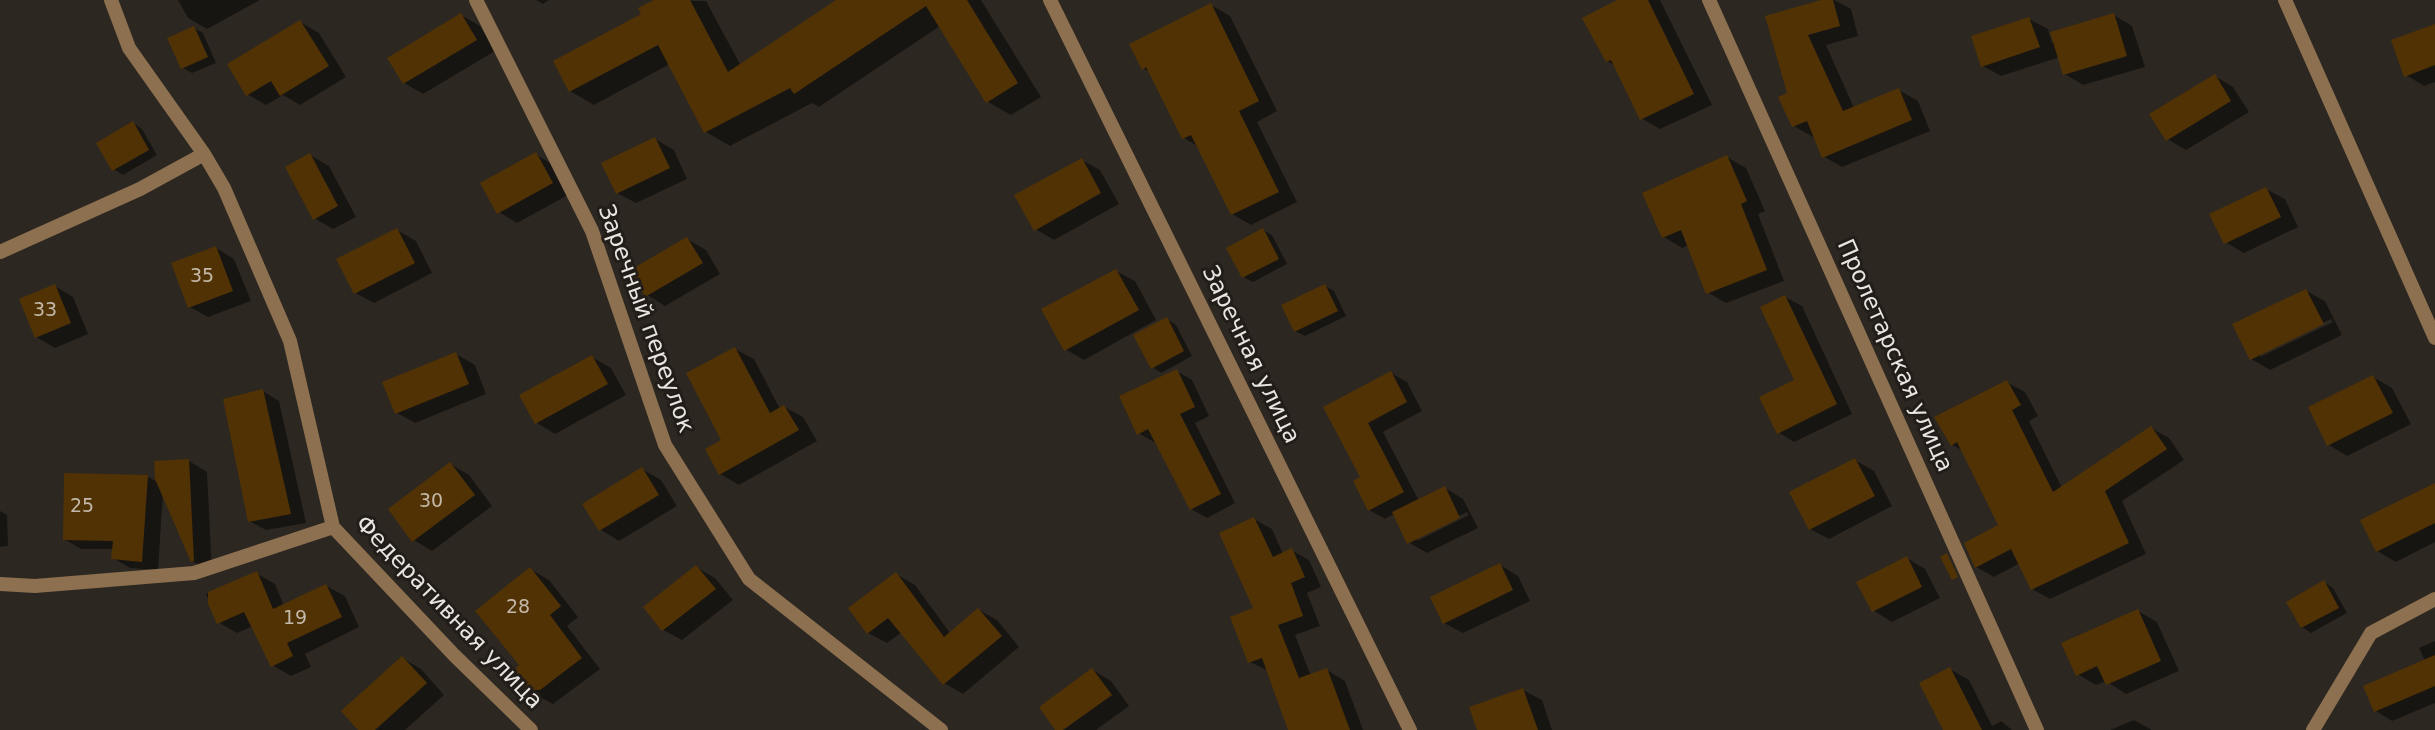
<!DOCTYPE html>
<meta charset="utf-8">
<style>
body{margin:0}
canvas{display:block;background:#2c2721}
</style>
<canvas width="2435" height="730"></canvas>
<script>
const c = document.querySelector('canvas').getContext('2d');
c.lineJoin = 'round';
function fillPath(path, color) { c.fillStyle = color; c.fill(path, 'evenodd'); }
const toPath = rows => new Path2D(rows.map(r => 'M' + r).join(''));
function trace(path, color, width, dash) { c.strokeStyle = color; c.lineWidth = width; c.lineCap = dash ? 'butt' : 'round'; c.setLineDash(dash || []); c.stroke(path); }
function label(font, color, halo, rows, align = 'center') {
  c.font = font + ' "DejaVu Sans",sans-serif'; c.lineWidth = 6; c.setLineDash([]); c.textBaseline = 'middle'; c.strokeStyle = halo; c.fillStyle = color; for (const [text, x, y, turn = 0] of rows) {
    c.save(); c.translate(x, y); c.rotate((+turn || 0) * Math.PI / 180); c.textAlign = isNaN(turn) ? turn : align; if (halo) c.strokeText(text, 0, 0); c.fillText(text, 0, 0); c.restore();
  }
}
const shadow = toPath([
 [178,0,260,0,207,29,188,18],
 [536,0,549,0,543,4],
 [657,0,706,1,741,66,839,0,981,0,1041,97,1011,115,988,102,940,26,819,107,812,103,730,146,706,132,670,64,594,105,570,91],
 [1620,0,1660,0,1712,105,1660,129,1641,118,1616,66,1607,61],
 [1827,0,1834,0,1851,9,1858,36,1826,45,1854,108,1899,90,1918,101,1930,131,1842,167,1823,156,1815,136,1813,137,1794,126,1789,94,1767,17],
 [1211,5,1230,16,1277,111,1257,122,1297,202,1251,225,1232,214,1199,147,1184,138,1151,73,1143,68],
 [461,15,480,26,495,51,423,94,404,83],
 [2114,15,2132,26,2145,67,2083,85,2065,74,2060,57,2001,76,1983,66,2029,19,2048,29,2052,43],
 [300,22,319,33,346,77,300,105,283,95,266,105,247,94],
 [2435,26,2435,82,2424,86,2406,75],
 [194,28,203,33,216,63,192,73,183,68],
 [2215,76,2233,87,2249,112,2186,150,2167,139],
 [133,123,142,129,157,155,123,175,114,169],
 [655,139,674,150,687,179,636,203,617,193],
 [535,154,554,165,570,194,517,223,499,212],
 [310,155,329,166,356,217,333,229,314,218],
 [1727,157,1746,168,1765,211,1758,214,1784,281,1726,303,1707,292,1689,245,1682,248,1664,237],
 [1082,160,1100,170,1119,204,1054,240,1035,229],
 [2266,189,2285,199,2298,227,2244,253,2225,242],
 [397,230,416,241,432,273,374,303,355,293],
 [1263,230,1272,235,1287,264,1253,282,1243,277],
 [687,239,706,250,720,274,665,306,647,295],
 [216,248,234,259,251,301,208,317,190,307],
 [1116,271,1135,281,1156,320,1084,360,1065,349],
 [55,286,73,297,88,334,55,348,36,337],
 [1325,286,1334,291,1346,316,1305,336,1295,331],
 [2306,291,2325,301,2342,335,2270,370,2251,359],
 [2331,319,2333,322,2260,357,2260,353],
 [1785,297,1802,306,1852,414,1794,442,1778,432,1797,381],
 [1167,319,1176,325,1192,356,1161,373,1152,367],
 [735,349,754,359,780,409,784,407,803,417,817,441,739,485,720,474],
 [456,354,475,365,486,394,415,423,397,413],
 [592,357,611,368,626,395,555,434,537,423],
 [1177,371,1192,380,1209,416,1195,423,1235,503,1207,518,1191,509,1156,441,1154,442,1138,433],
 [1391,373,1407,382,1422,411,1383,432,1419,501,1445,488,1463,499,1478,528,1427,553,1408,542,1394,514,1385,519,1369,510,1362,478,1325,408],
 [1467,512,1469,515,1417,541,1417,537],
 [2373,377,2392,388,2411,424,2347,456,2329,445],
 [2006,382,2025,392,2038,416,2029,421,2062,488,2151,428,2169,438,2184,460,2122,501,2146,554,2050,599,2032,589,2020,563,1994,577,1976,567,2000,526,1964,451,1952,445],
 [263,391,279,401,306,523,266,530,249,521],
 [1855,460,1874,471,1892,506,1829,539,1810,529],
 [189,461,207,472,212,572,192,561,163,494,158,570,130,568,113,558,114,549,81,549,64,539,147,476,159,483],
 [450,464,469,475,492,506,432,551,414,540],
 [642,469,661,480,677,506,619,541,601,530,585,504],
 [2435,490,2435,542,2396,562,2377,551],
 [0,511,7,515,8,546,0,547],
 [1254,519,1272,529,1283,554,1291,550,1309,560,1321,587,1307,593,1320,626,1295,635,1311,676,1327,670,1345,681,1363,730,1311,730,1269,671,1250,662,1256,609],
 [1907,558,1925,569,1940,598,1892,622,1874,611],
 [1500,565,1518,576,1530,601,1463,633,1444,623],
 [696,567,715,578,733,600,682,640,663,630],
 [530,569,549,580,578,617,567,626,600,669,553,704,534,694,516,670,522,666],
 [256,573,275,584,284,606,326,586,345,596,359,627,305,654,311,667,291,676,272,665,253,626,237,633,218,622,206,594],
 [896,574,915,585,950,633,979,610,997,620,1019,647,963,694,944,683,902,632,887,643,868,633],
 [2324,582,2333,588,2347,613,2311,633,2302,627],
 [2138,611,2157,622,2179,671,2126,694,2106,681,2096,685,2077,674],
 [2435,641,2435,703,2392,721,2376,711,2425,661,2419,648],
 [402,658,421,669,444,695,405,730,360,730],
 [1950,669,1969,680,1992,726,2001,721,2012,730,1946,730],
 [1093,670,1111,681,1129,706,1096,730,1057,730],
 [1523,690,1542,700,1552,730,1479,730],
 [2134,720,2152,730,2110,730]
]);
const building = toPath([
 [654,0,690,0,728,72,836,0,967,0,1018,83,986,103,926,6,794,94,790,88,704,133,658,45,569,92,553,61,641,14,638,8],
 [1617,0,1648,0,1694,94,1640,120,1611,60,1606,62,1582,18],
 [1821,0,1833,0,1840,26,1808,35,1843,111,1899,88,1912,120,1822,158,1807,121,1792,127,1778,97,1787,93,1765,16],
 [1211,3,1259,101,1239,111,1279,192,1231,215,1191,135,1182,139,1146,67,1142,70,1129,44],
 [461,13,477,40,403,84,387,58],
 [2114,13,2127,56,2063,75,2050,32],
 [2029,17,2040,47,1981,67,1971,36],
 [300,20,329,66,280,96,271,81,246,96,227,64],
 [2435,24,2435,65,2404,77,2391,40],
 [194,26,208,57,181,69,167,38],
 [2215,74,2231,101,2166,141,2149,114],
 [133,121,149,150,112,171,96,143],
 [655,137,670,168,616,194,601,163],
 [536,152,553,183,497,214,480,183],
 [310,153,338,206,313,220,285,167],
 [1727,155,1747,201,1741,204,1767,270,1706,294,1681,230,1662,238,1642,193],
 [1082,158,1101,193,1034,231,1014,195],
 [2266,187,2281,217,2224,244,2209,214],
 [397,228,415,263,354,294,336,259],
 [1263,228,1279,259,1242,278,1226,248],
 [687,237,703,263,645,297,630,270],
 [216,246,233,291,188,308,171,263],
 [1116,269,1139,310,1064,351,1041,309],
 [55,284,71,323,35,338,19,299],
 [1325,284,1338,311,1294,332,1281,305],
 [2306,289,2324,324,2250,360,2232,324],
 [1785,295,1837,404,1777,434,1759,397,1794,380,1760,307],
 [1167,317,1184,351,1151,369,1133,335],
 [735,347,770,413,784,405,799,430,719,475,705,449,721,440,686,373],
 [456,352,469,384,395,414,382,382],
 [592,355,608,384,535,424,519,395],
 [1177,369,1195,407,1180,414,1221,494,1190,510,1148,429,1137,435,1119,396],
 [1391,371,1407,402,1368,423,1404,492,1368,511,1353,481,1360,477,1323,407],
 [2373,375,2393,413,2327,446,2308,407],
 [2007,380,2021,405,2012,410,2053,492,2151,426,2167,449,2105,491,2129,543,2031,590,2011,549,1975,568,1964,543,1998,525,1957,442,1951,446,1934,417],
 [263,389,291,514,248,522,223,399],
 [1855,458,1875,496,1809,530,1789,492],
 [189,459,194,561,191,562,155,479,154,461],
 [450,462,475,495,412,542,388,509],
 [642,467,659,495,599,531,582,504],
 [64,473,148,475,142,562,111,559,113,541,63,540],
 [2435,483,2435,523,2376,552,2360,520],
 [1445,486,1460,518,1407,544,1392,512],
 [1254,517,1273,557,1292,548,1305,577,1291,583,1303,616,1278,625,1299,678,1327,668,1350,730,1288,730,1262,658,1248,663,1230,617,1253,608,1219,533],
 [1947,553,1958,577,1952,580,1940,557],
 [1907,556,1922,587,1872,612,1856,582],
 [1500,563,1513,590,1443,624,1430,597],
 [696,565,716,589,662,631,643,607],
 [530,567,561,606,550,615,582,658,540,690,529,690,514,670,519,665,475,611],
 [257,571,273,609,326,584,342,617,287,643,293,656,271,667,244,612,217,624,208,604,208,592],
 [896,572,944,637,978,608,1002,636,943,685,888,618,867,634,848,608],
 [2324,580,2339,608,2301,628,2286,602],
 [2138,609,2161,661,2106,685,2097,666,2076,676,2061,643],
 [2435,655,2435,686,2374,712,2363,686],
 [402,656,427,683,375,730,358,730,341,711],
 [1950,667,1982,730,1943,730,1919,683],
 [1092,668,1112,695,1063,730,1055,730,1039,707],
 [1523,688,1538,730,1477,730,1469,707]
]);
const service = toPath([
 [2313,730,2371,633,2435,599]
]);
const minor = toPath([
 [111,0,129,48,204,154,224,188,290,341,333,527,454,655,531,730],
 [476,0,592,231,665,445,749,579,941,730],
 [1050,0,1410,730],
 [1709,0,2037,730],
 [2285,0,2435,338],
 [0,252,140,189,204,154],
 [0,584,35,586,194,573,333,527]
]);
const numberNames = [
 ["35",202,277],
 ["33",45,311],
 ["30",431,502],
 ["25",82,507],
 ["28",518,608],
 ["19",295,619]
];
const streetNames = [
 ["Заречный переулок",645,319,70],
 ["Заречная улица",1250,355,64],
 ["Пролетарская улица",1894,356,66],
 ["Федеративная улица",448,613,46]
];
fillPath(shadow, '#0007');
fillPath(building, '#513204');
trace(service, '#8d704f', 14);
trace(minor, '#8d704f', 14);
label('19px', '#c3b8aa', null, numberNames);
label('23px', '#e9e5e2', '#221d18', streetNames);
</script>
